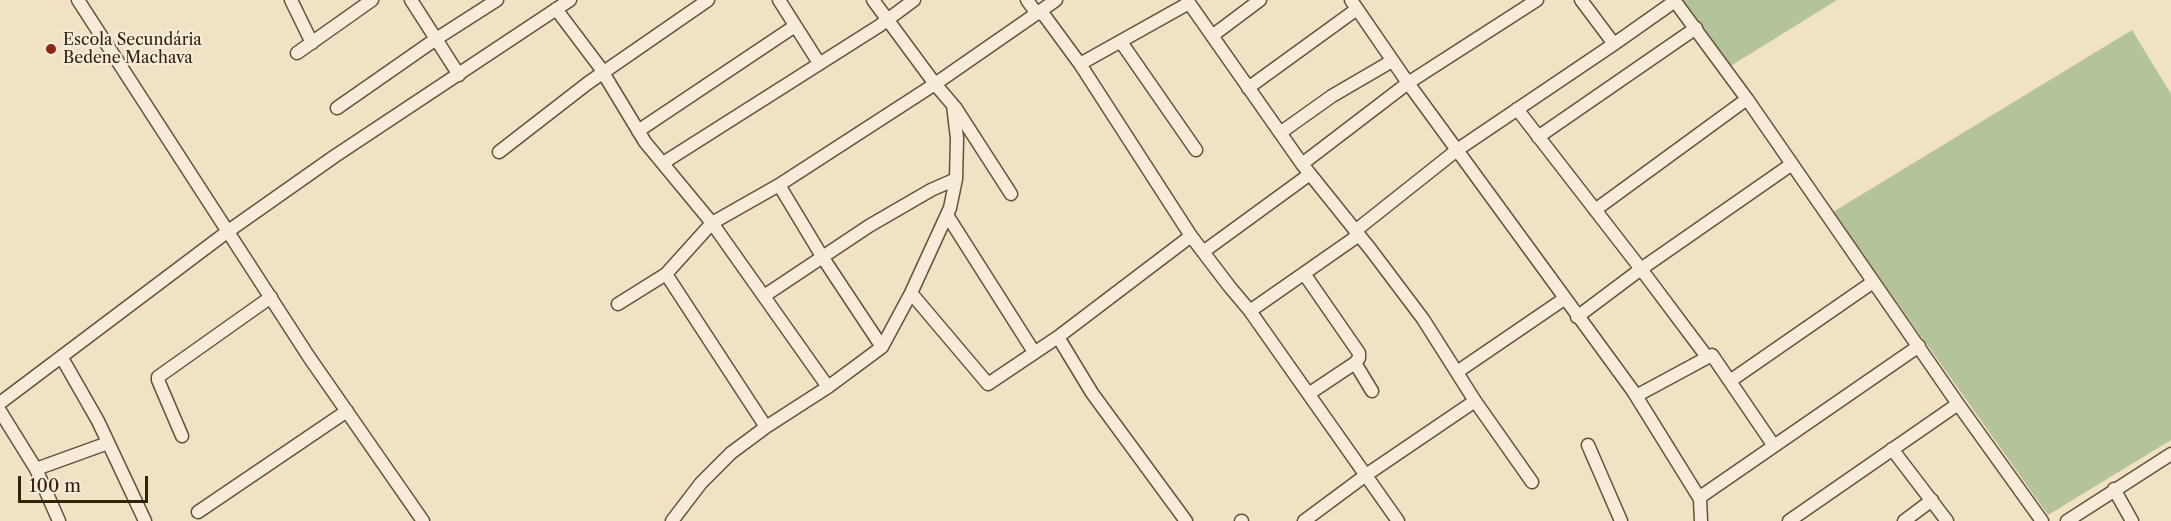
<!DOCTYPE html>
<meta charset="utf-8">
<style>
body{margin:0}
#map{position:relative;width:2171px;height:521px;overflow:hidden;background:#f1e1c5;font-family:"Libre Caslon Text",serif}
canvas{display:block}
.scale{position:absolute;left:18px;top:476px;width:130px;height:27px;box-sizing:border-box;border:3px solid #342209;border-top:0;padding-left:8px;font-size:18px;line-height:21px;white-space:nowrap;color:#342209;-webkit-text-stroke:4px #f6ecd9;paint-order:stroke}
</style>
<div id="map">
<canvas width="2171" height="521"></canvas>
<div class="scale">100 m</div>
</div>
<script>
const c = document.querySelector('canvas').getContext('2d');
c.lineJoin = 'round';
function fillPath(path, color) { c.fillStyle = color; c.fill(path, 'evenodd'); }
const toPath = rows => new Path2D(rows.map(r => 'M' + r).join(''));
function trace(path, color, width, dash) { c.strokeStyle = color; c.lineWidth = width; c.lineCap = dash ? 'butt' : 'round'; c.setLineDash(dash || []); c.stroke(path); }
function label(font, color, halo, rows, align = 'center') {
  c.font = font + ' "Libre Caslon Text",serif'; c.lineWidth = 4.5; c.setLineDash([]); c.textBaseline = 'middle'; c.strokeStyle = halo; c.fillStyle = color; for (const [text, x, y, turn = 0] of rows) {
    c.save(); c.translate(x, y); c.rotate((+turn || 0) * Math.PI / 180); c.textAlign = isNaN(turn) ? turn : align; if (halo) c.strokeText(text, 0, 0); c.fillText(text, 0, 0); c.restore();
  }
}
const green = toPath([
 [1681,0,1837,0,1729,67],
 [2132,30,2171,94,2171,440,2048,515,1833,212]
]);
const minor = toPath([
 [78,0,309,357,423,521],
 [291,0,312,43],
 [411,0,459,75],
 [779,0,819,63],
 [1027,0,1037,14],
 [1187,0,1302,164,1371,250,1423,319,1475,401,1532,482],
 [1351,0,1408,83,1633,391,1700,499],
 [1581,0,1614,44],
 [1674,0,1747,99,1958,404,2042,521],
 [556,9,599,66,645,142,712,223,828,387],
 [1041,11,1080,64,1191,236,1229,286,1250,311,1398,521],
 [1212,36,1260,0],
 [1121,42,1196,150],
 [297,53,372,0],
 [1080,64,1189,3],
 [1248,88,1357,9],
 [955,107,1011,194],
 [337,108,436,39,497,0],
 [1517,109,1641,269,1707,357],
 [638,131,795,26],
 [1280,133,1332,96,1392,61],
 [1538,137,1696,28],
 [499,152,588,83,708,0],
 [663,163,879,26,914,0],
 [1302,164,1408,83,1537,0],
 [779,185,823,258,882,347],
 [1595,210,1747,99],
 [947,215,1034,352],
 [1355,231,1457,150,1614,44,1675,1],
 [1203,252,1310,174],
 [666,274,766,427],
 [1305,275,1359,353,1359,358,1355,363,1310,393],
 [911,293,988,384,1058,337,1191,236],
 [764,296,869,226,931,190,956,179],
 [618,304,666,274,712,223,779,185,935,84,1056,0],
 [1250,311,1359,235],
 [1577,317,1641,269,1792,164],
 [1058,337,1092,393,1186,521],
 [62,358,98,421,145,521],
 [1355,363,1372,391],
 [1457,372,1564,299],
 [1730,381,1873,282],
 [1636,396,1712,355,1774,446],
 [0,403,227,232,335,156,570,0],
 [0,411,36,469,59,521],
 [182,436,158,380,158,377,271,297],
 [1588,445,1621,521],
 [1892,449,1947,521],
 [36,469,108,443],
 [2114,489,2132,521],
 [198,512,347,411],
 [672,521,701,483,731,453,766,427,828,387,882,347,911,293,950,208,956,179,957,138,953,105,935,84,873,0],
 [1241,521,1242,521],
 [1304,521,1366,475,1475,401],
 [1701,521,1700,499,1703,495,1919,346],
 [1789,521,1958,404],
 [1904,521,1932,500],
 [2067,521,2171,454]
]);
const markers = [
 [51,49,6,"#8f2418"]
];
const poiNames = [
 ["Escola Secundária",63,40],
 ["Bedene Machava",63,58]
];
fillPath(green, '#b4c49a');
trace(minor, '#635238', 15);
trace(minor, '#f6ecd9', 12);
for (const [x, y, r, color] of markers) { const dot = new Path2D(); dot.arc(x, y, r, 0, 2 * Math.PI); c.fillStyle = color; c.fill(dot); trace(dot, '#f6ecd9', 2); }
label('16px', '#342209', '#f6ecd9', poiNames, 'left');
</script>
